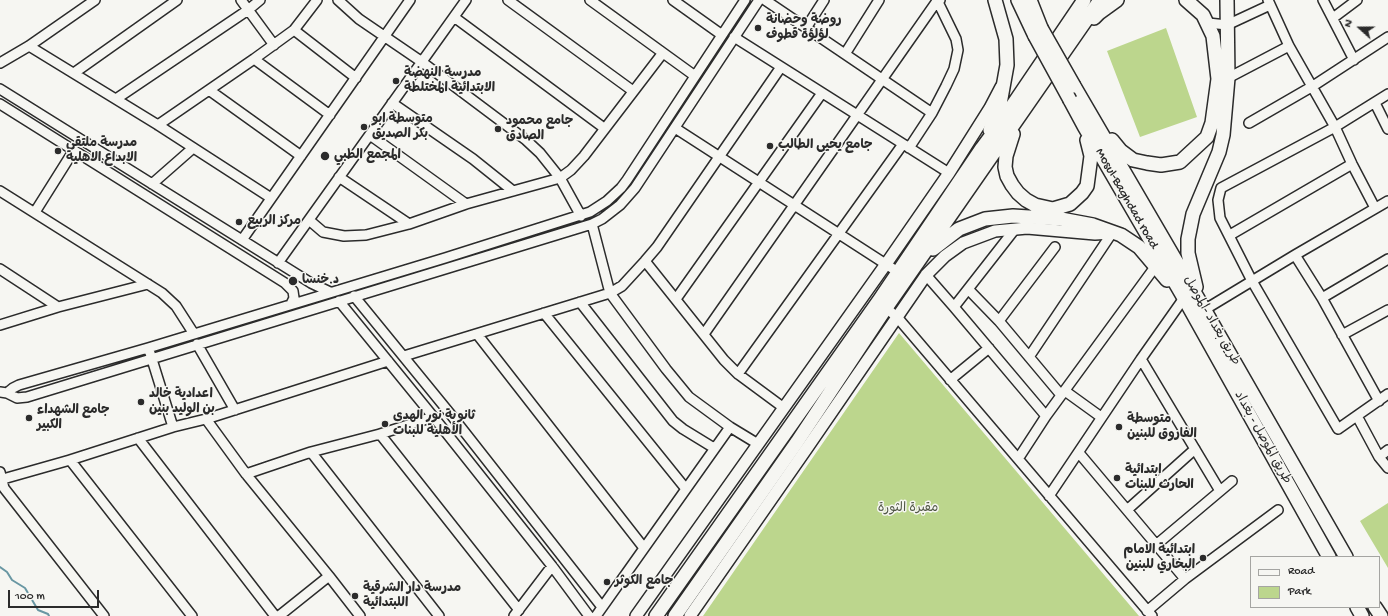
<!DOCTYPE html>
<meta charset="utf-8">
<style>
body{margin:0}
#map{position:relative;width:1388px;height:616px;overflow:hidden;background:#f6f6f2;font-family:"Gochi Hand",sans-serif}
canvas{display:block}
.legend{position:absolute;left:1250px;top:556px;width:130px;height:52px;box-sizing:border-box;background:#f6f6f2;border:1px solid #a5a5a2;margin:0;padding:5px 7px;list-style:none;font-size:12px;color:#2b2b2b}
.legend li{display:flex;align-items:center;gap:8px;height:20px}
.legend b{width:20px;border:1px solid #a5a5a2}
.north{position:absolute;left:1340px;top:8px;width:40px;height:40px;-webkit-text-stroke:3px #f6f6f2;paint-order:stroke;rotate:291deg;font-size:11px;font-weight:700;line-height:16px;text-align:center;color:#2b2b2b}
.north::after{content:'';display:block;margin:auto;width:14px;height:18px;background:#2b2b2b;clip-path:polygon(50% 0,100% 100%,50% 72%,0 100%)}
.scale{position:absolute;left:8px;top:590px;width:91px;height:18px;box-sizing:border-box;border:2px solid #2b2b2b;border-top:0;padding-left:5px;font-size:12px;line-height:14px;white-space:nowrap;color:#2b2b2b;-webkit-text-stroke:3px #f6f6f2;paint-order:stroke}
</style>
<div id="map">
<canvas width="1388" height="616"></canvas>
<ul class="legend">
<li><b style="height:5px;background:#f6f6f2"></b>Road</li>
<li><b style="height:11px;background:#bcd68d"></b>Park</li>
</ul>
<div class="north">N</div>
<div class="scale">100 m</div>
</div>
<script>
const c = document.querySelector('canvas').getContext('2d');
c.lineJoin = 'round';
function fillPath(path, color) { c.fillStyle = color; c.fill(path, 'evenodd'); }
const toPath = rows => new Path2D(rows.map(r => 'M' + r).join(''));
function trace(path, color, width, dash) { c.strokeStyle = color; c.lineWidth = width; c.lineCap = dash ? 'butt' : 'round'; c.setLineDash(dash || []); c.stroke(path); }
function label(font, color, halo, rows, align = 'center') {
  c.font = font + ' "Gochi Hand","Playpen Sans Arabic",sans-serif'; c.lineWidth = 3; c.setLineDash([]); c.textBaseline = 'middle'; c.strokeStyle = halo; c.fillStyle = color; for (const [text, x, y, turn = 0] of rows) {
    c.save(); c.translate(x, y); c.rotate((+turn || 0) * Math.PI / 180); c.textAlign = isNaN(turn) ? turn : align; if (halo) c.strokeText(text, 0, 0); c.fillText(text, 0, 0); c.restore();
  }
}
const green = toPath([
 [1166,28,1197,117,1140,137,1107,51],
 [899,333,1139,616,703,616],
 [1388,503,1388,568,1360,521]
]);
const stream = toPath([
 [0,567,7,572,12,580,25,588,38,610,48,614,49,616]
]);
const minor = toPath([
 [241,0,274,45],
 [338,0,359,19,422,62,526,140,540,153,560,178,581,216],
 [508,0,633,91],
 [590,0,695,76],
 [673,0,722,35],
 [765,0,932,113],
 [1268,0,1289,46,1335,127,1352,164,1375,208],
 [1323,0,1354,60],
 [454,17,604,128],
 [1333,18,1357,0],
 [1208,23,1227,25,1270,5],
 [806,28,824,0],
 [294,30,356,78],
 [734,37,949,173],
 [29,46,158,125,271,198],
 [845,54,879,0],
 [254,59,330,115],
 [0,63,29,46,95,0],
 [74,73,177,0],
 [1228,78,1289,46],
 [0,89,311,283,330,292],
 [209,90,301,156],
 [1388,94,1335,127,1221,188,1218,200,1220,218,1252,281,1338,429,1388,394],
 [116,99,248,10,260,0],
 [392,103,473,159,513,191],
 [1375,103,1388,129],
 [0,104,285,283,293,291,294,298,291,304],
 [1249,123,1313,86,1388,37],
 [158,125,254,59,294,30,317,0],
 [675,128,898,272],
 [370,135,466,204],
 [909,148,932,113,946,86,954,69,958,50,956,39,937,0],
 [339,177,409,224],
 [152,184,193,148],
 [0,191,162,293,176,306,194,334],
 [35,212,74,150],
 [309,220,323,232,344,236,366,235,409,224,466,204,560,178,571,170,584,156,662,54],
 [592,224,610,293,666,369,689,397,730,427,758,444],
 [1230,235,1352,164],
 [242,240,410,0],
 [1295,255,1322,298,1379,401],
 [645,261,724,360,738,374,784,408],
 [278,263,466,0],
 [0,269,58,307],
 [926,275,954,307,1046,416],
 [968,289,999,321,1061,395],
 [354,296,452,416,602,607],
 [1322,298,1388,259],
 [676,299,822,93],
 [339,301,440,425,552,566,589,616],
 [580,302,673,421,683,429,714,448],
 [954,307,1015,229],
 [886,308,897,317,1152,616],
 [1204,310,1295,255,1388,201],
 [544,313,686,489],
 [999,321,1055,247],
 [0,325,58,307,148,284],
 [477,334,644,548],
 [704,334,937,1,940,0],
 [1342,335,1388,310],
 [197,344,235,410],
 [150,353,173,427],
 [404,356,610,293,622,286,645,261,657,247,781,67],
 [1029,357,1112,233],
 [1141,359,1220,491],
 [738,374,903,144],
 [950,380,989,348],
 [1065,391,1101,417],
 [0,392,7,393,17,398,27,397,592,224,602,219,620,205,635,188,759,0],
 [7,393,13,388,19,385,148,348,445,258,590,212,607,201,621,188,627,180,745,0],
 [1357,416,1379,457,1388,468],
 [206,419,246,474,329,576,360,616],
 [380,434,519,610],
 [138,438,275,616],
 [311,452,439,616],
 [1079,453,1185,579],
 [1379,457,1388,450],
 [1018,459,1046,416,1155,267],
 [70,460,192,616],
 [0,472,4,488,104,616],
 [246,474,311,452,380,434,433,417],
 [3,479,70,460,173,427,206,419,388,361],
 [1049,496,1141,359,1184,298],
 [1127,510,1195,449],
 [1156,545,1232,481],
 [1147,611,1185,579,1278,510],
 [279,616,329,576],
 [514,616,552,566],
 [596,616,730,427]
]);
const major = toPath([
 [636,616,886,264,949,173,990,108,1001,87],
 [690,616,807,448,926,275,945,256,963,243,995,231,1027,228,1095,234,1112,233]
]);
const highway = toPath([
 [1018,0,1035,36],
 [1030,0,1041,28],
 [1094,18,1099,13,1117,0],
 [1074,86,1200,302,1346,557],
 [1070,100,1084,126,1184,298,1329,557],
 [990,130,1000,104,1007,65,1006,39,995,0],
 [1013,134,1006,156,1005,167,1007,176,1012,185,1018,193,1026,200,1035,205,1053,209,1070,204,1082,193,1087,186,1091,156,1087,140],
 [1112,140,1121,151,1133,160,1147,163,1161,165,1180,162,1207,137,1212,123,1218,79,1213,36,1203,15,1186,0],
 [933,249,959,229,985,219,1013,216,1061,219,1093,225,1121,235,1139,247,1167,280],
 [1196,287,1188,253,1188,239,1193,214,1219,152,1223,135,1228,78,1227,0],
 [1357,607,1362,616],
 [1375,607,1381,616],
 [656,616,880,299,982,148,1002,121,1084,0],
 [675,616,797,442,886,308,1100,0]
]);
const highwayBridge = toPath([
 [1041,28,1074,86],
 [1035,36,1070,100]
]);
const markers = [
 [758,28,4,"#2b2b2b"],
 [396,81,4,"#2b2b2b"],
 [364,127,4,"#2b2b2b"],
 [498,129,4,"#2b2b2b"],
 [770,146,4,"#2b2b2b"],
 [58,151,4,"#2b2b2b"],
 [325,156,5,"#2b2b2b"],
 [239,222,4,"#2b2b2b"],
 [293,281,5,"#2b2b2b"],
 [141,402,4,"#2b2b2b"],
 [29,418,4,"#2b2b2b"],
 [385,424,4,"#2b2b2b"],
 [1119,427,4,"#2b2b2b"],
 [1117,478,4,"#2b2b2b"],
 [1203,558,4,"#2b2b2b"],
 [607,582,4,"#2b2b2b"],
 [355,596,4,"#2b2b2b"]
];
const poiNames = [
 ["روضة وحضانة",766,21],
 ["لؤلؤة قطوف",766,36],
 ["مدرسة النهضة",404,74],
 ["الابتدائية المختلطة",404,89],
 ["متوسطة ابو",372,120],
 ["بكر الصديق",372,135],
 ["جامع محمود",506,122],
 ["الصادق",506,137],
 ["مدرسة ملتقى",66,144],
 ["الابداع الاهلية",66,159],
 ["جامع يحيى الطالب",778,146],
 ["المجمع الطبي",334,156],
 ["مركز الربيع",247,222],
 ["د.خنسا",302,281],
 ["اعدادية خالد",149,395],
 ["بن الوليد بنين",149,410],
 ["جامع الشهداء",37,411],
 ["الكبير",37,426],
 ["ثانوية نور الهدى",393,417],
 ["الأهلية للبنات",393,432],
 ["متوسطة",1127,420],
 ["الفاروق للبنين",1127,435],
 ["ابتدائية",1125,471],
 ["الحارث للبنات",1125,486],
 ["ابتدائية الامام",1195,551,"right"],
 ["البخاري للبنين",1195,566,"right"],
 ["جامع الكوثر",615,582],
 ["مدرسة دار الشرقية",363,589],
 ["اللبتدائية",363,604]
];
const streetNames = [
 ["Mosul-Baghdad road",1126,199,60],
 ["طريق بغداد -الموصل",1211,321,60],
 ["طريق الموصل - بغداد",1262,438,61]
];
const parkNames = [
 ["مقبرة الثورة",908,509]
];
fillPath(green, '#bcd68d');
trace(stream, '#6997a3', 2);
trace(minor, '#2b2b2b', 12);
trace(major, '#2b2b2b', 14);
trace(highway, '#2b2b2b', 16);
trace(minor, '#f6f6f2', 9);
trace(major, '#f6f6f2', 11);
trace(highway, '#f6f6f2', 13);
trace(highwayBridge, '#2b2b2b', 16, []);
trace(highwayBridge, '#f6f6f2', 13);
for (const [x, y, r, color] of markers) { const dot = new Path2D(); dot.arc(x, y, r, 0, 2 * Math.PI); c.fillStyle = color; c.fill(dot); trace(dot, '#f6f6f2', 1.5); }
label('bold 13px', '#2b2b2b', '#f6f6f2', poiNames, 'left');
label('13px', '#2b2b2b', '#f6f6f2', streetNames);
label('13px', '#4f5644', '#f6f6f2', parkNames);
</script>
